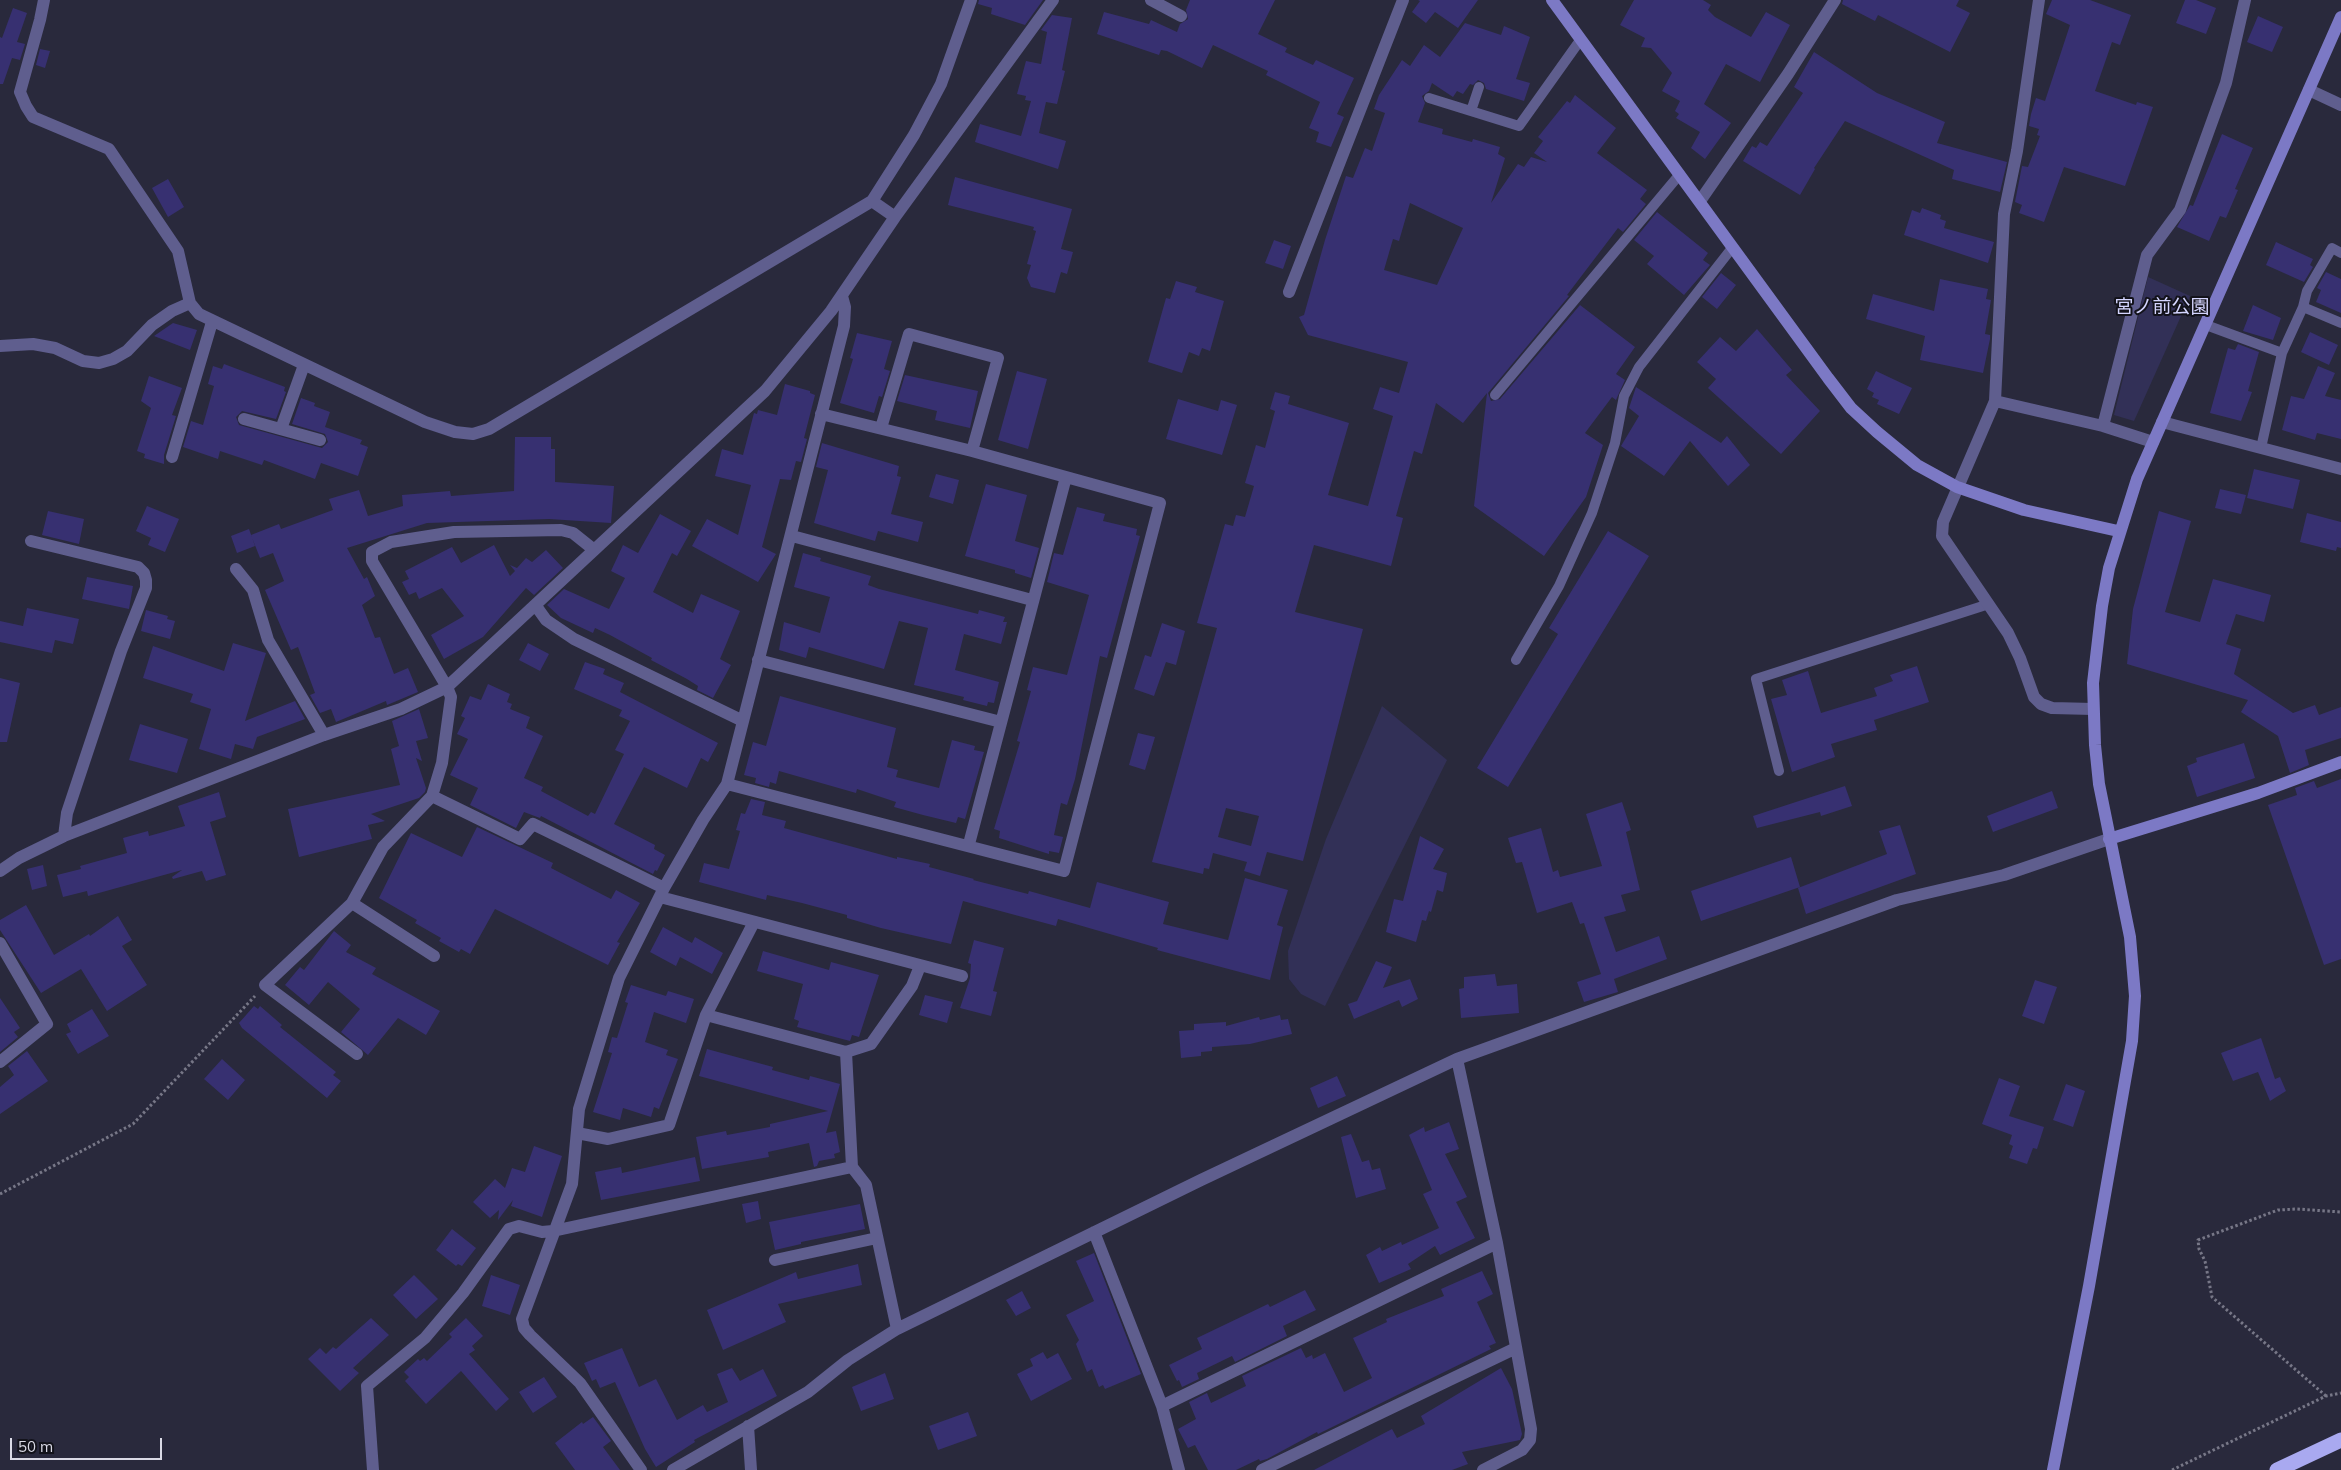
<!DOCTYPE html>
<meta charset="utf-8">
<style>
body{margin:0}
#map{position:relative;width:2341px;height:1470px;overflow:hidden;background:#29293c;font-family:Mulish,sans-serif}
canvas{display:block}
.scale{position:absolute;left:10px;top:1438px;width:152px;height:22px;box-sizing:border-box;border:2px solid #dadae6;border-top:0;padding-left:6px;font-size:15px;line-height:18px;white-space:nowrap;color:#dadae6;-webkit-text-stroke:4px #13131b;paint-order:stroke}
</style>
<div id="map">
<canvas width="2341" height="1470"></canvas>
<div class="scale">50 m</div>
</div>
<script>
const c = document.querySelector('canvas').getContext('2d');
c.lineJoin = 'round';
function fillPath(path, color) { c.fillStyle = color; c.fill(path, 'evenodd'); }
const toPath = rows => new Path2D(rows.map(r => 'M' + r).join(''));
function trace(path, color, width, dash) { c.strokeStyle = color; c.lineWidth = width; c.lineCap = dash ? 'butt' : 'round'; c.setLineDash(dash || []); c.stroke(path); }
function label(font, color, halo, rows, align = 'center') {
  c.font = font + ' Mulish,"Noto Sans JP",sans-serif'; c.lineWidth = 4; c.setLineDash([]); c.textBaseline = 'middle'; c.strokeStyle = halo; c.fillStyle = color; for (const [text, x, y, turn = 0] of rows) {
    c.save(); c.translate(x, y); c.rotate((+turn || 0) * Math.PI / 180); c.textAlign = isNaN(turn) ? turn : align; if (halo) c.strokeText(text, 0, 0); c.fillText(text, 0, 0); c.restore();
  }
}
const green = toPath([
 [2148,277,2190,296,2134,421,2114,415],
 [1382,706,1447,760,1325,1006,1301,994,1289,979,1288,951,1326,839]
]);
const building = toPath([
 [979,0,1043,0,1025,25,991,14,992,8,978,4],
 [1190,0,1275,0,1258,34,1287,48,1285,52,1313,65,1316,60,1354,78,1337,114,1344,117,1331,147,1316,142,1319,132,1309,128,1320,102,1266,75,1268,71,1213,45,1202,68,1167,51,1161,50,1159,55,1097,34,1104,12,1149,24,1151,20,1177,32,1180,24,1188,19,1186,10],
 [1418,0,1478,0,1458,28,1435,12,1426,23,1412,12,1420,1],
 [1634,0,1703,0,1711,5,1708,10,1715,17,1751,37,1766,12,1790,25,1760,82,1726,64,1704,104,1731,123,1705,159,1691,148,1700,132,1676,118,1679,114,1675,111,1680,101,1662,91,1672,73,1651,48,1641,47,1645,38,1620,25],
 [1843,0,1959,0,1956,6,1970,13,1950,52,1878,15,1875,21,1842,4],
 [2052,0,2090,0,2131,15,2120,45,2112,42,2095,91,2136,105,2137,102,2153,107,2125,186,2064,167,2044,222,2019,213,2022,205,2015,202,2022,166,2028,167,2040,136,2037,135,2039,129,2029,126,2031,114,2036,98,2045,101,2070,25,2046,14],
 [2185,0,2196,0,2216,8,2206,34,2176,23],
 [13,8,27,13,17,42,25,44,20,60,12,58,3,84,0,84,0,37,2,38],
 [1052,15,1072,18,1062,70,1065,71,1057,104,1046,102,1039,133,1066,141,1058,169,975,142,980,124,1021,136,1031,101,1025,100,1026,96,1017,94,1026,61,1041,64,1047,32,1041,30],
 [2258,16,2283,27,2272,52,2247,42],
 [1465,23,1501,35,1504,26,1530,37,1516,79,1530,83,1524,101,1486,89,1484,83,1478,80,1473,85,1470,84,1463,94,1457,91,1453,97,1432,83,1429,91,1422,96,1425,103,1418,122,1443,129,1442,134,1472,142,1473,139,1500,147,1498,154,1505,158,1491,203,1518,164,1524,167,1531,157,1547,162,1534,153,1543,141,1538,137,1567,101,1570,103,1575,95,1616,128,1597,153,1647,190,1640,199,1646,204,1623,232,1618,228,1567,295,1569,296,1488,393,1491,401,1500,399,1580,305,1635,347,1616,374,1625,380,1616,400,1612,397,1585,433,1603,445,1586,497,1544,556,1474,506,1487,393,1463,423,1436,403,1422,454,1414,451,1396,516,1403,518,1391,566,1314,545,1295,612,1363,629,1303,861,1267,852,1260,876,1244,871,1247,862,1213,853,1209,869,1204,868,1203,874,1152,862,1217,628,1197,623,1225,524,1233,526,1236,515,1245,517,1254,486,1245,483,1256,445,1265,448,1275,411,1270,409,1275,392,1290,396,1288,404,1349,423,1328,495,1368,506,1393,416,1373,409,1380,387,1399,393,1408,362,1308,335,1299,317,1304,315,1325,240,1346,176,1353,178,1365,148,1372,151,1385,113,1374,109,1379,95,1402,60,1410,66,1424,45,1440,57],
 [1410,203,1463,228,1437,285,1384,270,1393,239,1399,241],
 [1226,808,1259,816,1251,846,1218,837],
 [40,49,50,51,45,68,36,65],
 [1814,52,1877,93,1945,122,1937,143,2007,162,2000,192,1952,179,1954,170,1845,121,1814,168,1815,169,1800,195,1743,161,1752,146,1756,148,1760,142,1767,146,1803,93,1794,87],
 [2222,134,2253,148,2235,189,2238,190,2226,218,2220,216,2209,241,2177,227,2190,205,2193,206],
 [955,177,1072,209,1061,249,1073,252,1067,274,1061,272,1055,293,1031,287,1027,278,1031,265,1027,264,1036,231,1033,230,1034,227,948,205],
 [168,179,184,207,168,217,152,188],
 [1922,208,1941,215,1940,219,1946,221,1944,228,1994,242,1988,263,1904,235,1912,210,1920,213],
 [1657,212,1708,253,1703,260,1710,265,1684,295,1647,264,1654,256,1634,240],
 [1274,240,1291,246,1283,269,1265,263],
 [2276,242,2313,259,2310,265,2313,267,2304,282,2266,265],
 [2326,272,2341,279,2341,313,2316,302,2321,290,2317,288],
 [1721,273,1736,285,1717,309,1702,297],
 [1940,279,1988,289,1986,299,1991,300,1985,334,1990,335,1990,339,1983,373,1920,360,1925,336,1866,319,1873,294,1934,311],
 [1176,281,1197,287,1195,292,1224,301,1210,351,1202,348,1199,356,1189,352,1182,373,1148,362,1166,298,1170,299],
 [2253,305,2281,318,2273,340,2243,331],
 [173,323,197,330,190,350,154,336],
 [1757,329,1792,370,1786,375,1820,411,1781,454,1708,388,1716,379,1697,362,1720,337,1736,351],
 [2310,332,2338,345,2329,365,2301,352],
 [857,333,892,341,884,369,890,371,882,397,879,396,874,413,840,403,853,359,850,358],
 [2238,344,2259,352,2248,391,2252,392,2241,421,2210,413,2228,348,2235,350],
 [224,364,285,387,284,391,286,392,276,419,242,411,236,417,239,425,322,448,328,442,325,434,292,424,301,398,315,403,314,406,330,412,325,427,362,440,360,444,368,447,358,476,321,463,315,479,264,460,262,465,220,451,218,459,183,447,191,421,203,425,214,386,208,384,213,366,222,369],
 [2318,366,2335,373,2325,396,2341,400,2341,439,2317,433,2315,440,2282,430,2291,396,2304,399],
 [1017,371,1047,379,1028,449,998,440],
 [1876,371,1912,388,1899,414,1877,404,1879,400,1872,397,1874,393,1867,389],
 [905,375,978,391,970,428,935,420,937,411,897,401],
 [149,376,182,388,172,415,176,416,164,455,164,464,144,458,145,454,137,451,151,408,141,401],
 [785,384,810,391,810,393,815,395,804,438,807,439,801,462,796,461,791,480,780,479,762,547,776,554,758,582,692,546,707,519,738,535,751,485,715,476,722,449,743,455,754,413,757,414,758,410,777,415],
 [1636,387,1721,443,1727,436,1750,465,1728,486,1690,441,1664,476,1621,446,1639,416,1629,408],
 [1178,399,1218,411,1221,400,1237,405,1222,455,1166,439],
 [515,437,551,437,551,449,555,449,555,482,614,486,611,523,549,519,427,523,347,548,364,579,367,577,375,596,362,605,375,638,380,637,394,674,408,668,418,692,387,705,386,701,336,722,331,709,320,713,310,695,315,693,298,647,291,650,265,590,284,581,273,553,260,558,251,535,279,524,281,529,333,510,329,499,359,490,368,516,403,506,402,495,450,491,451,496,514,491],
 [822,443,899,466,897,476,901,477,891,514,923,522,918,542,878,531,875,541,814,523,828,470,816,467],
 [2254,469,2300,480,2293,509,2247,498],
 [936,474,959,480,953,504,929,497],
 [986,484,1027,495,1015,541,1039,548,1031,578,1015,573,1015,570,965,556],
 [2220,489,2246,495,2241,514,2215,508],
 [147,506,179,519,165,552,148,545,151,538,136,531],
 [1077,507,1105,514,1103,521,1137,529,1136,535,1140,536,1107,658,1100,656,1075,779,1067,805,1061,803,1054,835,1063,837,1059,853,1049,851,1049,854,999,838,1000,831,994,829,1020,742,1017,741,1031,691,1027,690,1033,667,1067,675,1089,595,1047,582,1054,553,1063,555],
 [48,511,84,519,79,544,42,535],
 [2159,511,2191,521,2165,612,2200,622,2213,579,2271,595,2264,622,2236,614,2226,644,2241,649,2234,674,2293,713,2315,705,2319,715,2341,707,2341,738,2305,750,2309,765,2290,773,2278,736,2241,712,2248,700,2127,664,2133,609],
 [2307,513,2341,522,2341,548,2337,547,2336,551,2300,542],
 [660,514,691,531,677,556,672,553,653,592,693,613,701,594,740,611,720,659,731,665,713,698,697,690,698,686,687,679,651,660,652,658,610,635,595,628,593,633,561,618,547,605,564,589,609,609,625,578,611,571,623,545,638,553],
 [249,529,255,546,237,553,231,536],
 [1608,531,1649,556,1508,787,1477,768,1558,634,1549,628],
 [494,545,510,576,515,571,510,565,517,568,526,558,532,562,546,550,563,568,534,595,526,588,483,637,444,659,431,635,464,616,442,588,419,599,416,592,409,595,402,582,409,579,405,571,452,547,461,563],
 [803,553,821,558,820,561,871,576,868,585,879,589,978,614,979,610,1005,617,1003,622,1007,622,1001,644,964,634,955,670,999,682,994,703,988,702,987,706,963,700,964,697,914,685,928,628,899,621,884,669,809,647,806,658,779,650,784,622,820,633,830,597,794,587],
 [87,577,133,586,129,609,82,599],
 [27,608,79,619,73,644,55,640,52,653,0,642,0,621,23,626],
 [146,610,168,616,167,619,175,621,170,639,141,631],
 [1162,623,1185,631,1176,665,1166,662,1154,696,1134,689,1145,655,1151,657],
 [233,643,266,653,245,721,295,701,305,719,257,737,253,749,235,744,231,759,199,749,211,709,190,702,193,694,143,678,153,646,224,671],
 [528,643,549,654,540,671,519,660],
 [585,662,605,669,603,674,624,683,620,692,718,743,708,762,701,758,687,788,644,767,614,824,655,845,654,849,665,855,657,871,655,870,653,874,541,816,540,818,524,812,516,828,470,805,478,788,450,775,468,739,457,734,465,718,461,716,470,696,481,700,488,684,510,694,507,702,512,704,510,709,530,717,526,728,543,736,524,778,543,787,541,791,588,816,591,812,595,814,624,754,615,750,630,721,619,716,622,710,574,689],
 [1917,666,1929,702,1874,720,1877,730,1831,744,1835,757,1792,772,1771,699,1787,695,1782,680,1808,671,1821,713,1877,696,1874,688,1893,681,1890,675],
 [0,678,20,683,7,742,0,742],
 [780,696,896,728,887,767,898,770,896,777,939,788,952,740,975,746,974,750,984,752,965,819,958,817,956,823,923,815,894,807,896,802,857,789,856,793,779,771,776,784,770,782,769,787,755,783,756,778,744,775,753,742,766,746],
 [419,709,428,738,416,741,422,761,416,758,426,788,425,792,419,798,371,814,385,821,368,825,372,839,299,857,288,809,400,785,391,749,399,746,392,721],
 [140,724,188,739,177,773,129,760],
 [1138,733,1155,737,1145,770,1129,765],
 [2244,743,2255,778,2197,797,2187,766,2197,762,2196,758],
 [2341,779,2341,959,2324,965,2268,805,2297,795,2295,788,2314,781,2317,788],
 [1845,786,1852,806,1821,816,1820,812,1757,828,1753,816],
 [2052,791,2058,808,1993,832,1987,816],
 [219,792,226,817,210,822,226,875,206,881,202,871,173,879,172,877,182,870,88,896,87,891,63,897,57,875,81,869,80,866,127,853,123,838,148,831,149,836,185,826,178,806],
 [751,799,765,802,762,815,786,821,784,828,897,859,897,857,930,864,929,867,974,879,973,880,1028,894,1029,891,1090,908,1097,882,1169,902,1163,924,1228,940,1245,878,1288,890,1277,925,1283,927,1270,980,1157,950,1158,948,1058,919,1056,926,963,901,951,944,881,928,847,918,847,915,802,903,767,895,766,900,699,882,704,863,729,869,740,831,736,830,741,813,745,814],
 [1622,802,1631,830,1626,832,1640,890,1621,895,1626,911,1604,917,1616,952,1659,936,1667,959,1614,979,1618,992,1584,1002,1577,982,1601,974,1584,923,1580,924,1572,902,1537,913,1522,862,1516,863,1508,838,1541,828,1553,872,1558,870,1560,877,1602,866,1586,814],
 [1900,825,1916,874,1806,914,1798,888,1887,854,1879,831],
 [477,827,553,863,551,868,611,899,616,890,640,903,617,942,620,943,608,965,495,909,470,954,461,949,459,952,439,941,441,938,415,923,417,920,379,898,411,833,462,857],
 [1420,836,1444,849,1433,869,1447,873,1443,892,1437,890,1431,912,1429,911,1426,921,1422,920,1416,942,1386,932,1394,899,1403,901],
 [1791,857,1800,887,1701,921,1691,891],
 [43,865,47,886,32,890,27,869],
 [26,905,54,955,89,934,90,936,118,916,132,940,122,946,147,985,107,1011,81,969,41,993,0,930,0,920],
 [663,927,692,943,695,937,723,953,712,974,680,957,676,966,650,952],
 [334,931,351,945,346,952,376,968,372,974,440,1011,426,1035,398,1018,368,1055,341,1032,360,1009,328,982,309,1005,285,985,300,967,304,970],
 [974,940,1004,948,993,991,997,992,991,1016,960,1008,970,978,971,964,968,963],
 [763,951,829,970,831,962,879,975,859,1037,852,1035,850,1041,797,1027,799,1021,794,1019,803,984,757,971],
 [1376,961,1392,967,1383,988,1410,979,1418,999,1402,1007,1399,1000,1354,1019,1348,1004,1357,1001],
 [1495,974,1497,986,1517,984,1519,1013,1461,1018,1459,989,1464,988,1464,977],
 [2035,980,2057,987,2044,1024,2022,1016],
 [631,985,666,996,668,991,694,999,686,1023,654,1012,645,1042,668,1050,666,1055,678,1059,659,1109,654,1107,651,1117,623,1108,620,1120,593,1112,612,1053,608,1052,612,1037,617,1038,628,1003,625,1002],
 [925,995,953,1002,947,1023,919,1015],
 [0,998,20,1028,14,1032,18,1037,0,1052],
 [254,1006,258,1009,260,1006,282,1025,280,1027,336,1072,333,1075,341,1081,327,1098,242,1028,239,1023],
 [92,1009,109,1036,78,1054,66,1034,71,1032,67,1024],
 [1280,1015,1281,1020,1288,1019,1292,1034,1250,1044,1212,1047,1212,1051,1201,1052,1201,1056,1181,1058,1179,1031,1194,1030,1194,1024,1226,1022,1226,1026,1259,1017,1260,1020],
 [2261,1038,2275,1079,2280,1077,2286,1091,2270,1101,2258,1072,2233,1081,2221,1053],
 [707,1049,773,1067,772,1070,809,1080,810,1076,840,1084,826,1133,836,1131,840,1152,834,1154,835,1158,819,1161,817,1166,814,1167,809,1143,768,1152,769,1157,702,1169,696,1137,726,1131,727,1135,770,1127,770,1124,828,1111,699,1076],
 [27,1051,48,1081,0,1114,0,1087,14,1075,8,1066],
 [222,1059,245,1080,228,1100,204,1079],
 [1337,1076,1346,1096,1318,1108,1310,1088],
 [1999,1078,2020,1086,2009,1116,2044,1127,2037,1149,2033,1148,2027,1164,2009,1158,2013,1146,2009,1144,2012,1135,1982,1124],
 [2066,1084,2085,1091,2073,1127,2053,1120],
 [1449,1122,1459,1149,1445,1154,1467,1197,1456,1202,1475,1238,1440,1255,1435,1246,1408,1264,1411,1269,1379,1283,1366,1255,1380,1247,1382,1251,1401,1242,1402,1245,1439,1228,1423,1194,1432,1190,1409,1135,1424,1127,1425,1132],
 [1351,1134,1362,1162,1369,1160,1372,1170,1380,1168,1386,1189,1356,1198,1341,1137],
 [534,1146,562,1156,542,1217,511,1206,513,1200,498,1220,499,1210,490,1218,473,1202,495,1179,505,1188,512,1168,525,1172],
 [695,1157,700,1181,601,1200,595,1172,621,1167,622,1173],
 [758,1201,761,1219,746,1223,742,1204],
 [860,1204,865,1229,801,1242,801,1244,775,1250,769,1222],
 [452,1229,476,1248,462,1266,458,1264,456,1266,436,1250],
 [1094,1253,1141,1374,1105,1389,1103,1385,1099,1387,1092,1369,1087,1372,1076,1344,1079,1340,1066,1315,1094,1301,1076,1261],
 [858,1264,862,1285,778,1304,786,1322,723,1350,707,1310,796,1272,798,1279],
 [1482,1271,1493,1294,1477,1302,1496,1343,1489,1346,1491,1349,1318,1434,1317,1432,1267,1459,1260,1461,1259,1459,1236,1470,1208,1470,1195,1445,1188,1448,1178,1429,1196,1419,1189,1402,1207,1393,1211,1403,1246,1386,1242,1376,1301,1348,1306,1358,1312,1355,1313,1359,1325,1353,1344,1392,1372,1378,1353,1338,1387,1322,1386,1319,1444,1296,1441,1289],
 [414,1275,438,1299,416,1319,393,1295],
 [491,1275,520,1285,510,1315,482,1306],
 [1305,1290,1316,1310,1283,1326,1287,1336,1235,1362,1232,1356,1197,1373,1199,1379,1182,1387,1179,1380,1177,1381,1169,1365,1202,1349,1197,1338,1268,1304,1270,1307],
 [1022,1291,1031,1308,1016,1316,1006,1300],
 [371,1318,389,1335,353,1368,359,1373,340,1391,308,1359,320,1348,326,1354,333,1347,336,1349],
 [466,1318,483,1336,472,1346,475,1350,469,1354,509,1399,496,1411,461,1371,426,1404,405,1381,409,1377,404,1372,418,1359,420,1361,424,1358,427,1361,452,1337,449,1334],
 [622,1348,639,1387,656,1379,677,1420,703,1405,707,1412,728,1402,717,1374,732,1368,740,1381,763,1369,777,1396,694,1440,695,1442,656,1467,645,1449,615,1382,600,1388,596,1379,592,1381,584,1363],
 [1043,1352,1047,1359,1058,1353,1072,1379,1031,1401,1017,1374,1033,1366,1030,1359],
 [1501,1368,1512,1389,1522,1434,1520,1440,1462,1452,1468,1464,1452,1470,1314,1470,1392,1429,1397,1438,1425,1424,1421,1416],
 [885,1373,894,1399,861,1411,852,1387],
 [544,1377,557,1397,533,1413,519,1392],
 [968,1412,977,1436,938,1450,929,1426],
 [593,1417,611,1441,603,1447,620,1470,575,1470,555,1443,582,1422,583,1424]
]);
const path = toPath([
 [0,1194,133,1124,255,996],
 [2326,1396,2212,1297,2205,1261,2199,1249,2198,1240,2278,1210,2297,1209,2341,1212],
 [2172,1470,2326,1396,2341,1393]
]);
const lane = toPath([
 [1429,98,1519,126,1581,39],
 [1471,111,1479,87],
 [2303,307,2341,323],
 [2206,325,2282,353],
 [1495,395,1680,174],
 [2261,448,2282,353,2303,307,2307,291,2332,248,2341,253],
 [1516,660,1559,586,1592,513,1615,443,1624,396,1639,367,1732,248],
 [1779,771,1756,679,1989,604]
]);
const street = toPath([
 [44,0,40,20,20,92,26,106,33,117,109,149,178,251,190,303,199,314,425,422,455,432,473,434,489,429,872,201,914,135,941,84,971,0],
 [1151,0,1181,16],
 [2309,90,2341,105],
 [872,201,895,217],
 [1700,201,1788,74,1835,0],
 [1289,292,1403,0],
 [0,346,33,344,55,348,83,361,99,363,113,359,127,351,152,325,172,311,190,303],
 [1995,401,2004,214,2017,151,2039,0],
 [244,419,320,440],
 [2162,422,2341,469],
 [2103,426,2153,442],
 [881,428,909,334,998,358,972,451],
 [281,429,304,365],
 [172,457,212,322],
 [792,536,1032,600],
 [31,541,138,567,144,573,146,580,146,588,121,651,67,813,64,836],
 [593,549,573,533,561,530,454,532,391,542,372,552,372,561,447,687,451,697,442,763,432,796,520,839,533,824,664,888],
 [236,569,253,590,268,640,324,735],
 [536,606,546,620,574,639,743,721],
 [758,660,1001,722],
 [2093,709,2052,708,2041,704,2034,697,2020,658,2008,633,1942,536,1943,522,1995,401,2103,426,2147,255,2180,210,2226,83,2245,0],
 [727,784,1064,871,1160,503,972,451,821,414],
 [969,844,1066,477],
 [0,871,19,858,64,836,324,735,401,709,447,687,765,391,831,311,895,217,1053,0],
 [660,897,962,976],
 [352,903,434,956],
 [0,943,47,1024,0,1062],
 [706,1015,846,1052,871,1044,912,986,920,966],
 [357,1054,265,985,352,903,383,847,432,796],
 [1457,1059,1497,1243,1531,1429,1530,1440,1522,1450,1483,1470],
 [577,1133,608,1139,669,1125,706,1015,754,922],
 [852,1167,866,1185,897,1329],
 [1094,1232,1162,1406],
 [775,1260,877,1238],
 [748,1426,751,1470],
 [373,1470,367,1386,425,1338,463,1293,509,1229,519,1226,542,1232,553,1231,852,1167,846,1052],
 [641,1470,580,1383,530,1335,524,1328,522,1319,572,1184,579,1109,619,978,664,888,703,820,727,784,844,326,845,307,842,296],
 [673,1470,808,1392,848,1360,897,1329,1201,1180,1457,1059,1897,900,2004,875,2109,839],
 [1179,1470,1162,1406,1497,1243],
 [1262,1470,1516,1348]
]);
const secondary = toPath([
 [1552,0,1828,378,1851,408,1877,432,1917,465,1957,487,2024,510,2118,531],
 [2109,839,2258,793,2341,762],
 [2053,1470,2089,1286,2132,1041,2135,996,2130,937,2099,784,2095,745,2093,683,2102,606,2109,568,2137,479,2341,17]
]);
const highway = toPath([
 [2277,1470,2341,1440]
]);
const parkNames = [
 ["宮ノ前公園",2162,307]
];
fillPath(green, '#323057');
fillPath(building, '#373071');
trace(path, '#777787', 3, [2.5, 2.5]);
trace(lane, '#5f5e8e', 10);
trace(street, '#5f5e8e', 12);
trace(secondary, '#7c79c5', 12);
trace(highway, '#a9a9f0', 15);
label('19px', '#d4d5fe', '#13131b', parkNames);
</script>
